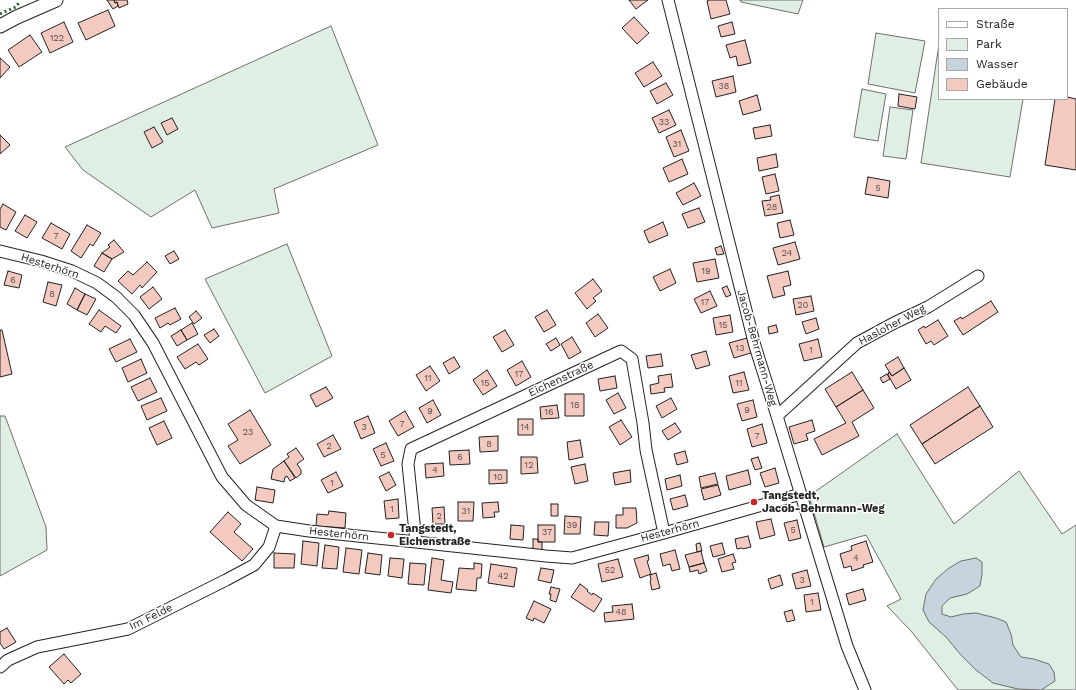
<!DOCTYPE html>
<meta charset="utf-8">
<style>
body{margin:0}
#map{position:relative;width:1076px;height:690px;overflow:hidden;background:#fff;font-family:"Work Sans",sans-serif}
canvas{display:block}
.legend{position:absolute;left:938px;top:8px;width:130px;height:92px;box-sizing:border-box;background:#fff;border:1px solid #a7a7a7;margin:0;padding:5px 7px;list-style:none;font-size:12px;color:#222}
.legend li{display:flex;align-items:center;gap:8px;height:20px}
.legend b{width:20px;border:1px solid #a7a7a7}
</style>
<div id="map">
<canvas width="1076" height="690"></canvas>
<ul class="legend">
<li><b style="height:5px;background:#fff"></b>Straße</li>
<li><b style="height:11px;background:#e0efe3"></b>Park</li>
<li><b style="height:11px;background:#c7d3dd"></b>Wasser</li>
<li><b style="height:11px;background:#f3c9c0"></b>Gebäude</li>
</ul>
</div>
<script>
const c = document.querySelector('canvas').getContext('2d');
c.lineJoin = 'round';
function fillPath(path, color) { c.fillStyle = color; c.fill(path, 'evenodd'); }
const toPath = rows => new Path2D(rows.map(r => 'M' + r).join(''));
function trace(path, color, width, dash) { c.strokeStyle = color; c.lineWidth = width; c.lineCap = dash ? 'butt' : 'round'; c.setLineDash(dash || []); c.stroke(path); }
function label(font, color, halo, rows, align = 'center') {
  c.font = font + ' "Work Sans",sans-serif'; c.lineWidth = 3; c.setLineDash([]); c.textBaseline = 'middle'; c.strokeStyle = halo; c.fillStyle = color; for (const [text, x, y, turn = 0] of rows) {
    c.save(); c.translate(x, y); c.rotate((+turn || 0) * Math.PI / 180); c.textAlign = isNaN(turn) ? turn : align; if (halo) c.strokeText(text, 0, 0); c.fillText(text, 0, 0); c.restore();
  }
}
const green = toPath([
 [740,0,803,0,798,14,741,2,740,0],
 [331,26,378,145,274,189,279,213,212,228,195,190,151,217,83,170,65,147,331,26],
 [876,33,925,41,915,93,868,84,876,33],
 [939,44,939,99,1023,99,1010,177,921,163,939,44],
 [862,89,886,94,878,141,854,137,862,89],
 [890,107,913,110,906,159,883,156,890,107],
 [287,244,332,356,265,393,205,279,287,244],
 [0,416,5,416,46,527,47,550,0,576,0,416],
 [897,434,954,524,1019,471,1062,534,1076,525,1076,690,958,690,911,631,887,606,901,599,866,535,824,547,809,496,897,434]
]);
const water = toPath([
 [976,558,982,562,982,574,980,586,967,594,950,598,942,606,942,614,951,617,963,614,976,613,996,618,1006,622,1011,634,1013,645,1021,657,1034,659,1049,664,1054,672,1055,681,1041,690,1018,689,993,683,976,670,960,654,946,637,929,622,923,610,926,594,936,579,949,568,961,561,976,558]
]);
const building = toPath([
 [107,0,114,0,115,3,117,2,118,6,113,9,107,0],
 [114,0,127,0,128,4,119,8,117,2,115,3,114,0],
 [629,0,648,0,636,9,629,0],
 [709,0,726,0,730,14,711,19,707,1,709,0],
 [108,10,115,26,86,40,78,23,108,10],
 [634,17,649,33,637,44,622,28,634,17],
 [64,22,73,42,50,53,41,33,64,22],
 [732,22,735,34,721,37,718,26,732,22],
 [30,35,42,52,19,67,8,50,30,35],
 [745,40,751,63,738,66,736,56,730,58,726,45,745,40],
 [0,58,10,67,0,78,0,58],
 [653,62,662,76,644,87,635,73,653,62],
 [733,76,736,92,716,97,712,81,733,76],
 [666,83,673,95,657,104,650,91,666,83],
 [899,94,917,97,915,109,898,106,899,94],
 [757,95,761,110,743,115,739,101,757,95],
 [1067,97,1076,99,1076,170,1045,165,1055,99,1067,99,1067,97],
 [669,110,676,125,659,133,652,118,669,110],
 [172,118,178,129,167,135,161,123,172,118],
 [770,125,772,136,755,139,753,128,770,125],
 [154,127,163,142,152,148,144,132,154,127],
 [681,130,689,151,674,157,666,137,681,130],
 [0,135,10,145,0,154,0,135],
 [776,154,778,167,759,171,757,158,776,154],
 [682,159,688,174,669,182,663,168,682,159],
 [775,174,779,191,766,194,762,177,775,174],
 [868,177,890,181,888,198,865,194,868,177],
 [694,183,701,196,683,205,676,193,694,183],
 [779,195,783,213,765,216,762,201,771,200,770,197,779,195],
 [3,204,16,212,6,230,0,227,0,209,3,204],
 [699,208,705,222,688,228,682,214,699,208],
 [25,215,37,222,27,238,15,231,25,215],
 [790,220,794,235,780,238,777,223,790,220],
 [663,222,668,235,649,243,644,231,663,222],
 [51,223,70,234,62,249,42,238,51,223],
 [87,225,101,233,93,246,90,244,81,258,71,251,87,225],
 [114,240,124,252,112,259,102,253,110,247,108,245,114,240],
 [795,242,800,259,778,265,773,248,795,242],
 [721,246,724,254,717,255,715,248,721,246],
 [174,251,179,259,170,264,165,256,174,251],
 [102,253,112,259,104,272,94,266,102,253],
 [715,259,719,278,697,282,693,263,715,259],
 [147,262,157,272,142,288,140,285,132,294,118,281,128,271,133,275,147,262],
 [670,269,676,283,660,291,653,277,670,269],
 [8,271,22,275,19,288,4,285,8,271],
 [788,271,791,285,783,287,785,295,773,298,767,276,788,271],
 [593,279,602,291,593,298,596,301,587,309,575,293,593,279],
 [48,282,62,285,56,306,43,302,48,282],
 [727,286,731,295,726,297,722,288,727,286],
 [153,287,162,299,149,309,140,297,153,287],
 [75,288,85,294,77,310,67,304,75,288],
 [710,291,717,306,701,313,694,299,710,291],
 [85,294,96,299,87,315,77,310,85,294],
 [811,296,814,311,796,315,793,299,811,296],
 [991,301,998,312,963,335,954,321,961,317,962,319,991,301],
 [175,308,181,319,170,325,168,323,160,328,155,318,175,308],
 [99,310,121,326,116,333,105,326,101,332,89,324,99,310],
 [547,310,556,325,544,332,535,317,547,310],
 [196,311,202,318,194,324,189,317,196,311],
 [598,314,608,328,595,337,586,323,598,314],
 [730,315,733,332,716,335,713,318,730,315],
 [816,318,819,329,806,334,802,322,816,318],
 [938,320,948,336,934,345,931,341,926,344,918,330,924,326,925,328,938,320],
 [192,323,198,334,187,340,181,330,192,323],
 [776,325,778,332,769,334,768,327,776,325],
 [214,329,219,336,210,343,204,335,214,329],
 [0,330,2,330,12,374,0,377,0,330],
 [181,330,187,340,177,346,171,336,181,330],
 [505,330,514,345,502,352,493,337,505,330],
 [572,337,581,352,569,359,561,344,572,337],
 [556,338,560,345,551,351,546,344,556,338],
 [747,338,751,353,734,358,729,343,747,338],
 [130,339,137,352,116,362,109,349,130,339],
 [818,339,822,357,804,361,799,344,818,339],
 [198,344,208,359,199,365,196,362,185,369,177,357,198,344],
 [706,351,710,365,696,369,691,355,706,351],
 [661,354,663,366,648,368,646,356,661,354],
 [454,357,460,367,449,374,443,363,454,357],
 [898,357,904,368,892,376,885,365,898,357],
 [141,359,147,373,128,382,122,368,141,359],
 [522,361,531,377,516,386,507,370,522,361],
 [430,366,440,381,426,391,416,375,430,366],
 [904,368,911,380,896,389,888,375,889,372,892,376,904,368],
 [487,370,497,386,483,395,473,380,487,370],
 [744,372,749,390,733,393,729,376,744,372],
 [852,372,863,390,836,407,825,389,852,372],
 [671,374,673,387,664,388,665,392,651,394,650,385,659,383,658,376,671,374],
 [887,374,890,379,883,383,880,378,887,374],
 [615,376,617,388,600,391,598,379,615,376],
 [150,378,157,392,138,401,131,387,150,378],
 [326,387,333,398,316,407,310,395,326,387],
 [968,387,980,406,922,444,910,425,968,387],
 [863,390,874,408,852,422,859,436,822,455,814,439,846,423,836,407,863,390],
 [618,393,626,408,614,414,606,400,618,393],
 [565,394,584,394,584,416,565,416,565,394],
 [161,398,167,411,147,420,141,406,161,398],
 [671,398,677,409,662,418,656,406,671,398],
 [433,400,441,415,427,423,419,408,433,400],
 [753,400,757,417,742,421,737,404,753,400],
 [557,405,559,418,541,419,540,407,557,405],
 [980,406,993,427,935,464,922,444,980,406],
 [250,410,271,445,240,464,228,446,238,440,228,424,250,410],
 [405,411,414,427,398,436,389,421,405,411],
 [368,416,375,433,361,439,354,422,368,416],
 [518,419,533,419,533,435,518,435,518,419],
 [621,420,632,437,620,445,609,427,621,420],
 [812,420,815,431,806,434,808,440,794,444,789,427,812,420],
 [164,421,172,438,157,445,149,428,164,421],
 [675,423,681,432,668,440,662,431,675,423],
 [762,424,767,443,752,447,747,429,762,424],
 [333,435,341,449,324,457,317,444,333,435],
 [498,436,498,451,480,452,479,437,498,436],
 [580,440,583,457,569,460,567,442,580,440],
 [386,443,394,461,381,466,373,449,386,443],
 [296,448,304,459,297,464,301,470,301,474,296,478,284,461,289,457,287,454,296,448],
 [469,450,470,464,450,465,449,451,469,450],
 [685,451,688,462,677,465,674,454,685,451],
 [521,457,537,457,538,473,521,474,521,457],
 [758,457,762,468,755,470,751,459,758,457],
 [284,461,295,478,290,481,287,476,285,477,284,482,271,479,273,469,284,461],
 [443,463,444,476,426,478,425,464,443,463],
 [585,464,588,481,575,484,571,467,585,464],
 [775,468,779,483,765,487,760,473,775,468],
 [489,470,507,470,507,483,489,484,489,470],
 [630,470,631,482,615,485,613,473,630,470],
 [748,470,751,484,729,490,726,476,748,470],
 [336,472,343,486,328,493,321,480,336,472],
 [389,472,396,485,386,491,379,477,389,472],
 [715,473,718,484,701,488,699,477,715,473],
 [680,475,682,486,667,490,665,479,680,475],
 [718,485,721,495,704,500,701,489,718,485],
 [257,487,275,490,273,503,255,500,257,487],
 [685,495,688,506,673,510,670,499,685,495],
 [398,499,399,518,386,519,384,501,398,499],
 [458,502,474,502,473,521,458,521,458,502],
 [498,502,499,512,494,512,495,517,483,518,482,503,498,502],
 [551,504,558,504,558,516,551,516,551,504],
 [444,507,445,524,433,524,432,508,444,507],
 [623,508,636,508,637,523,627,528,616,528,616,515,623,515,623,508],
 [329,511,346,513,345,528,316,526,317,514,328,515,329,511],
 [228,512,241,524,234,532,253,549,242,561,210,532,228,512],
 [565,516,581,517,580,534,564,534,565,516],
 [771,519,775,535,760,539,756,522,771,519],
 [797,520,801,538,789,541,784,523,797,520],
 [595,522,609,522,608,536,594,535,595,522],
 [511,525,524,526,523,540,510,539,511,525],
 [538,525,555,525,555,542,538,542,538,525],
 [748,536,751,547,743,549,742,548,737,549,735,539,748,536],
 [533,539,538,539,538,542,542,542,542,550,533,550,533,539],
 [303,541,319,543,317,566,301,564,303,541],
 [866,541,873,562,863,565,864,567,852,571,851,566,844,568,840,554,852,550,851,546,866,541],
 [700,543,702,551,697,552,696,544,700,543],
 [722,543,725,554,713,557,710,546,722,543],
 [325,545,339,547,337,569,322,568,325,545],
 [346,548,362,550,359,574,343,572,346,548],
 [675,550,680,569,672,571,670,564,663,566,660,554,675,550],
 [701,551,704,563,689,567,685,555,701,551],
 [274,553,295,554,294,568,274,568,274,553],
 [368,553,382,555,380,575,365,573,368,553],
 [733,554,736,562,732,563,734,569,722,572,718,559,733,554],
 [648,555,649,560,647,561,651,574,640,578,634,559,648,555],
 [390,558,404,559,402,578,388,576,390,558],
 [432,558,444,560,441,580,453,582,451,593,428,590,432,558],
 [618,559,623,577,602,582,598,564,618,559],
 [410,563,426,564,424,585,408,584,410,563],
 [474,563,482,564,481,578,477,578,476,591,456,589,459,568,474,569,474,563],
 [704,563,707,571,699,574,698,570,690,572,689,567,704,563],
 [491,564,517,568,514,587,488,583,491,564],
 [541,568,554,570,551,583,538,580,541,568],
 [807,570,811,586,796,589,792,574,807,570],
 [656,573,660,588,652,590,650,581,651,580,650,575,656,573],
 [780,575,783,585,771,589,768,579,780,575],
 [580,584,588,590,587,591,592,595,593,593,602,599,594,612,571,597,580,584],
 [551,587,560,589,556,602,550,600,551,594,549,594,551,587],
 [863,589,866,600,849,605,846,594,863,589],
 [818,593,821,610,806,612,804,595,818,593],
 [534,601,551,609,544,623,534,618,533,621,526,618,534,601],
 [632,604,634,619,605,622,604,613,613,612,612,606,632,604],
 [792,610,795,620,787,622,784,612,792,610],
 [7,628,16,642,4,649,0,643,0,632,7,628],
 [64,654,81,674,71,683,68,680,64,684,49,667,64,654]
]);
const minor = toPath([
 [668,0,755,346,777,416,847,646,865,690],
 [0,251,41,261,72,271,97,283,116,297,134,315,153,343,222,477,246,505,276,526,309,531,416,542,546,556,572,558,664,533,801,494],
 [777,416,857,343,894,323,928,307,978,276],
 [416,542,408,464,411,449,621,351,632,359,643,423,646,450,664,533],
 [0,667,8,660,37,647,128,629,226,580,254,565,269,547,276,526]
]);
const major = toPath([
 [0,26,17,17,56,0]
]);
const hedge = toPath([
 [0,14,16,7,20,1]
]);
const markers = [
 [754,502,4,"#c62828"],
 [391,535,4,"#c62828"]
];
const numberNames = [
 ["122",57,38],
 ["38",724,86],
 ["33",664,122],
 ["31",677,144],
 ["5",878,188],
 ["28",772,207],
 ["7",56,236],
 ["24",787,253],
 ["19",706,271],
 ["6",13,280],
 ["8",52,294],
 ["17",705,302],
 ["20",803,305],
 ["15",723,325],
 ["13",740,348],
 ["1",811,350],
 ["17",519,374],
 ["11",428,378],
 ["15",485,383],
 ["11",739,383],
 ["18",575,405],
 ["9",747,410],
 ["9",430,411],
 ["16",549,412],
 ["7",402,424],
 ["3",364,427],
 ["14",525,427],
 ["23",248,432],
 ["7",757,436],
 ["8",489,444],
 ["2",329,446],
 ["5",383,455],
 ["6",460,457],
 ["12",529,465],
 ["4",435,470],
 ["10",498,477],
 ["1",332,483],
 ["1",392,509],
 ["31",466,511],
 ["2",439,516],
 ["39",572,525],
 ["5",793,530],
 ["37",547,532],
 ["4",856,558],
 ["52",610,570],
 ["42",503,576],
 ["3",802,580],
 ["1",812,602],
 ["48",621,612]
];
const streetNames = [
 ["Hesterhörn",50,266,18],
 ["Hasloher Weg",892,325,-28],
 ["Jacob-Behrmann-Weg",757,348,74],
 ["Eichenstraße",561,379,-25],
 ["Hesterhörn",670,531,-15],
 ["Hesterhörn",339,534,6],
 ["Im Felde",151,617,-26]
];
const poiNames = [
 ["Tangstedt,",762,496],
 ["Jacob-Behrmann-Weg",762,509],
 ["Tangstedt,",399,529],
 ["Eichenstraße",399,542]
];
fillPath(green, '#e0efe3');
trace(green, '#6f6f6f', 1);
fillPath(water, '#c7d3dd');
trace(water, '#6f6f6f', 1);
fillPath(building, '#f3c9c0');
trace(building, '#222', 1);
trace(minor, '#222', 13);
trace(major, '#222', 15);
trace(minor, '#fff', 11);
trace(major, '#fff', 13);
trace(hedge, '#2f5e38', 3, [2, 3]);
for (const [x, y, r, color] of markers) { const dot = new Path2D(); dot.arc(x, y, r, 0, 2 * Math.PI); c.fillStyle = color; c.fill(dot); trace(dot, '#fff', 1.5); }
label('9px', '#564c4a', null, numberNames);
label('11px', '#222', '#fff', streetNames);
label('bold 11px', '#222', '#fff', poiNames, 'left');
</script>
